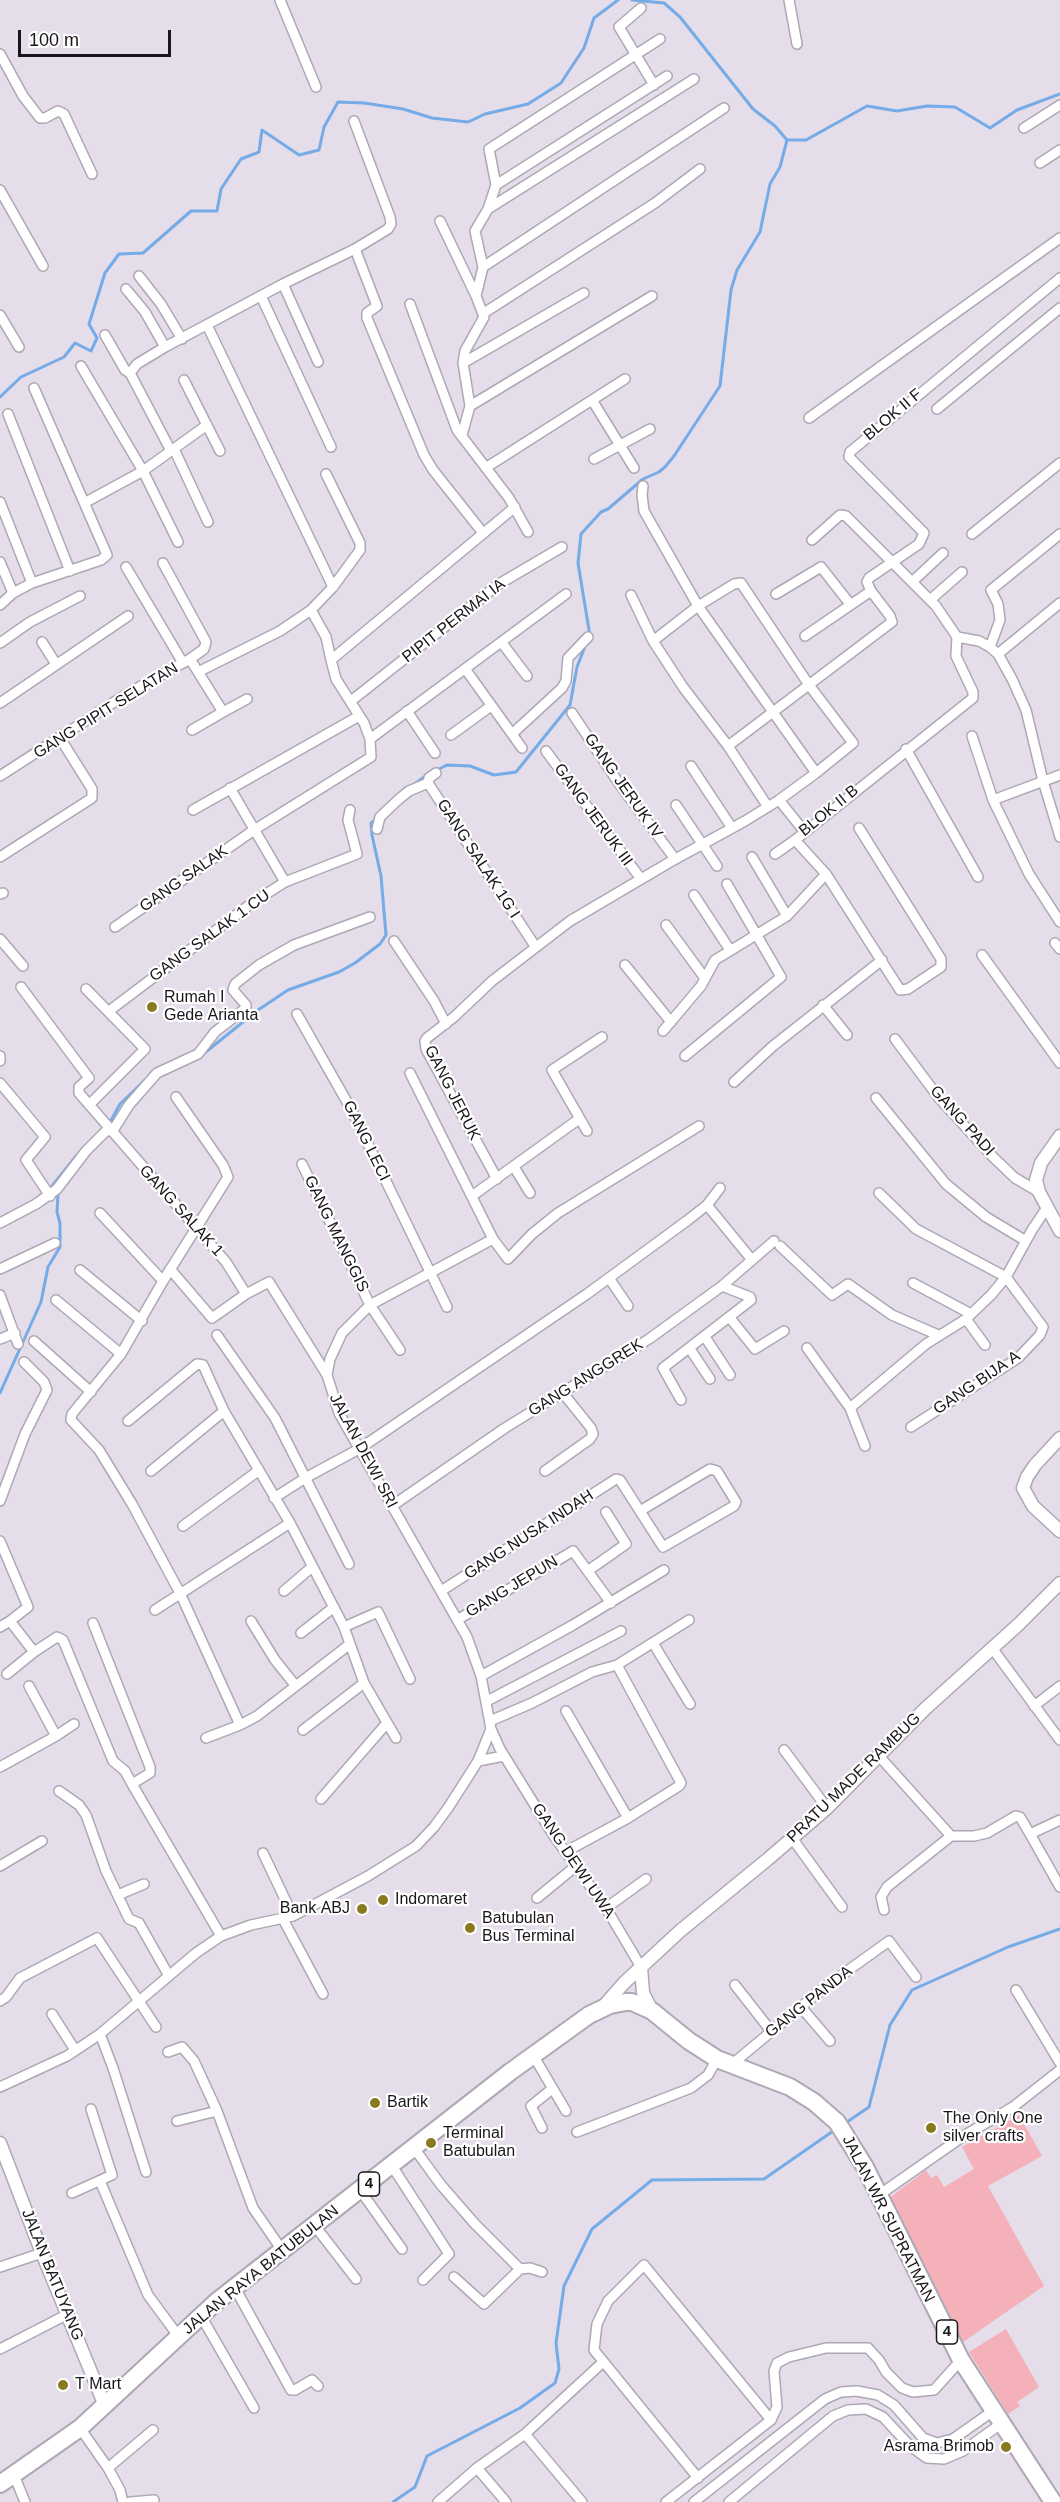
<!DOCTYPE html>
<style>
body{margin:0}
#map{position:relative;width:1060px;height:2502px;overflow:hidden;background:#e5ddea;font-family:Arial,sans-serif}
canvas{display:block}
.scale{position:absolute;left:18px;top:30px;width:153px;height:27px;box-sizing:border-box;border:3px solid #18161a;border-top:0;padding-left:8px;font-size:18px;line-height:21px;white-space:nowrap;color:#18161a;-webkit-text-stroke:4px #fff;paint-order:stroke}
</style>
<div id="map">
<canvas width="1060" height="2502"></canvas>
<div class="scale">100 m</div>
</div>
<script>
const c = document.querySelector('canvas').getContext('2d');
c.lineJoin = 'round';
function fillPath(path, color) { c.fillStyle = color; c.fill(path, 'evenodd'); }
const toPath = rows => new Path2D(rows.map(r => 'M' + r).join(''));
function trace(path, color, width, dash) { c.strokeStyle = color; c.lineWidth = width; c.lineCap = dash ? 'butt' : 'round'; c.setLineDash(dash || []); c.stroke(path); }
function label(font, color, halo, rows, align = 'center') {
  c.font = font + ' Arial,sans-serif'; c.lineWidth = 4.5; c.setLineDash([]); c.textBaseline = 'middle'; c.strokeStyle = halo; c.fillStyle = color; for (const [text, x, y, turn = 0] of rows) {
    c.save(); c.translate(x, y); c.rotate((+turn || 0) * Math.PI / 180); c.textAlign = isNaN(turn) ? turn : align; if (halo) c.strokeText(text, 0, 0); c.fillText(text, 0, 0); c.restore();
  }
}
const green = toPath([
 [1019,2115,1042,2156,988,2186,1044,2286,963,2342,888,2199,926,2170,931,2178,937,2175,944,2187,974,2169,962,2147],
 [1006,2329,1039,2387,1017,2402,1020,2406,1008,2414,969,2352]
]);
const stream = toPath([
 [632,0,664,3,680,17,753,109,775,126,787,140,806,140,867,106,897,111,927,106,955,107,990,128,1017,110,1060,94],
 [0,397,21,377,64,357,75,343,91,351,97,338,89,324,105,273,119,254,143,253,191,211,217,211,221,189,241,159,259,152,262,130,299,155,319,150,324,127,338,102,364,103,403,109,432,118,468,122,485,114,528,104,561,83,584,48,594,18,618,0],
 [590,636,578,563,581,534,601,512,608,509,643,479,659,472,665,467,674,456,720,386,731,290,737,270,760,232,770,184,780,167,787,140],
 [435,771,447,765,470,766,494,775,516,772,570,705,577,667,586,644],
 [413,785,427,775],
 [202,1055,258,1010,288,990,339,972,355,963,380,944,386,935,381,876,372,835,371,823,378,818],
 [109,1124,120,1104,145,1080],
 [52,1186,77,1155],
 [0,1393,41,1302,48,1267,60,1247,60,1223,57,1212,58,1193],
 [844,2124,869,2107,890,2025,912,1990,1008,1947,1060,1929],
 [393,2502,415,2487,427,2456,520,2408,555,2383,559,2369,556,2343,564,2286,592,2229,652,2180,764,2179,836,2129]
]);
const street = toPath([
 [280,0,316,87],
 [789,0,797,44],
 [641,8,619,27,654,85],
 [0,54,23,96,40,118,45,118,58,111,64,114,92,174],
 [1024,128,1060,105],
 [1040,163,1060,150],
 [496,185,667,76],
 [0,190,43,266],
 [488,209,694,79],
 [440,221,476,296],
 [355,249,377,306,367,313,367,318,424,455,433,470,483,533],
 [483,267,724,108],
 [139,276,161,304,182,339],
 [283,284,318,362],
 [126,289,145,312,165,347],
 [261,296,331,447],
 [410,304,457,430,509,498,528,532],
 [484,313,655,203,700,169],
 [0,315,19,347],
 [207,325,333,587],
 [105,335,125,370,130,373,171,451],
 [463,363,584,293],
 [81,366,143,471,178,542],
 [130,373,137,364,165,347,283,284,355,249,388,229,391,224,390,217,354,121],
 [184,380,220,451],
 [592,400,634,468],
 [470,406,652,296],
 [937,409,1060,308],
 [8,414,70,571],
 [809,418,1060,238],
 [462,435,470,406,463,363,465,351,484,317,476,296,483,267,475,231,488,209,496,185,489,149,660,39],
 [174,449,208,522],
 [594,459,650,429],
 [487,467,625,379],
 [0,502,32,583],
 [86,502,143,471,207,425],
 [972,534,1060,463],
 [812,540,840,515,846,516,936,606,957,637,979,641,990,647,998,654,1012,679,1026,710,1043,781,1060,837],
 [0,562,13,593],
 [163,563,206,642,204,649,190,659],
 [126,567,183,663],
 [912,582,943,553],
 [776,594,821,567,850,604],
 [631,595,653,641,683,687,728,746,768,807],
 [930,600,962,572],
 [0,605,13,593,32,583,101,560,107,555,34,388],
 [311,610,326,637,331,660,515,507],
 [805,636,871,591],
 [653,641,698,606,734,584,741,583,809,685,853,743,816,773],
 [42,642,56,664],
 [0,643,30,622,80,596],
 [502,643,527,676],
 [990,647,1000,620,998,604,991,590,1060,534],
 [998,654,1060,603],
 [331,660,336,679,364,723,370,739,566,594],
 [466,670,522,748],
 [198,672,280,631,311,610,333,587,360,550,360,543,326,474],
 [351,701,499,584,562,547],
 [0,703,128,616],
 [407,711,435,753],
 [223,712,247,699],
 [572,713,620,785,675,859],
 [512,734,562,688,566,681,568,658,588,637],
 [451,735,491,706],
 [972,736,993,800,1029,874,1060,922],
 [728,746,892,622,890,616,871,591,867,582,869,578,919,544,924,533,849,457,850,452,1060,278],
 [906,749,978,877],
 [546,751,641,879],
 [691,766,732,828],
 [436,773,429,778,428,783,535,946],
 [0,776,125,695,190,659,223,712,192,730],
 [230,788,285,882],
 [779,800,804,831],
 [993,800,1060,775],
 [676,805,717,866],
 [193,810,359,716],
 [377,829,380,817,399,799,409,791,428,783],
 [775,854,795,840],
 [0,857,92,798,92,789,60,738],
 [752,857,787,916],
 [826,874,900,990,908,989,941,967,941,959,859,828],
 [0,894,3,893],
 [694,895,730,950],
 [666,925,704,977],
 [115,927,254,830,371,757,370,739],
 [0,939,23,966],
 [394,941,434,1001,446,1024],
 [1055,943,1060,949],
 [982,955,1060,1063],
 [625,965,671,1022],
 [21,987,89,1078,79,1087,79,1093,226,1262,246,1294],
 [86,989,145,1049,90,1104],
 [823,1005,847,1035],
 [109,1011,252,903,285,882,357,854,348,820,350,810],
 [297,1014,351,1109,447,1307],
 [663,1031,701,986,715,960,787,916,826,874,795,840,973,698,973,692,956,656,957,637],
 [895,1039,939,1098,993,1157,1015,1178,1039,1192],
 [0,1056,0,1061],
 [685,1056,781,977,727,884],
 [410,1073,493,1239,508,1259,532,1234,558,1213,699,1126],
 [734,1082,773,1046,882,960],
 [0,1083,45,1137,26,1160,50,1196],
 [876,1098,946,1184,986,1217,1026,1241],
 [587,1131,552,1070,602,1037],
 [112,1132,129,1105,157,1073,198,1054,215,1032,246,1008,246,1005,233,990,235,984,259,965,294,945,370,917],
 [302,1164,370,1305,400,1350],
 [514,1167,530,1193],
 [497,1179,426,1049,425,1041,427,1038,454,1017,492,981,570,921,670,862,745,821,779,800,816,773,698,606,644,511,642,495,643,486],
 [879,1193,916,1229,1006,1277,1043,1327,1040,1335,1018,1358,911,1427],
 [472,1196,579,1119],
 [707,1205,752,1260],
 [100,1213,163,1281,228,1177,223,1165,176,1097],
 [0,1223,36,1204,57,1189,86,1151,109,1128],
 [493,1239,370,1305,342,1333,330,1359,327,1375,339,1413,467,1637,481,1676,491,1729,500,1749,554,1836,606,1908,641,1967],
 [780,1246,832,1295,848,1284,892,1315,938,1335],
 [0,1269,55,1243],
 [170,1269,212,1318,246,1294,269,1282,327,1375],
 [80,1270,142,1321],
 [609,1278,628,1306],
 [163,1281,121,1354,72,1414,71,1420,99,1450,132,1504,180,1593,240,1725],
 [913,1283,971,1314],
 [0,1295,18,1344],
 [56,1300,121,1354],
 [730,1318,755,1349,784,1331],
 [966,1319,985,1345],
 [217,1335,275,1418,349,1564],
 [705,1337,730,1375],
 [0,1339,15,1333],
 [34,1341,91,1392],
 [807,1348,850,1408,865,1446],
 [690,1349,710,1379],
 [681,1400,663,1368,751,1300,750,1297,722,1286],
 [850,1408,926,1344,966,1319,991,1295,1006,1277,1032,1230,1048,1206],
 [128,1421,197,1364,203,1365,224,1411,290,1523,344,1627,364,1683,396,1738],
 [151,1471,224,1411],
 [545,1471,590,1439,593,1434,591,1428,562,1392],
 [274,1498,307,1477,359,1449,587,1294,688,1220,707,1205,720,1188],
 [0,1501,25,1434,47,1390,44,1382,24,1362],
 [392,1506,505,1428,649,1339,722,1286,774,1241],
 [183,1526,258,1471],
 [0,1541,28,1607,10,1621],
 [589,1570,626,1544,606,1512],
 [284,1591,312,1567],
 [441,1591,616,1479,620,1480,663,1547,734,1506,736,1502,717,1471,710,1469,640,1511],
 [155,1610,290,1523],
 [457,1620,573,1551,611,1603],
 [251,1621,275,1660,295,1685],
 [93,1623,150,1767,150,1773,132,1784,221,1936],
 [0,1627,10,1621,34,1652,57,1637,63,1640,113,1761,125,1771,132,1784],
 [344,1627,378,1612,410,1679],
 [301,1633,334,1607],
 [653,1643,690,1704],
 [992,1648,1060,1740],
 [7,1674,34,1652],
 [481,1676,573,1625,664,1570],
 [487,1701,621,1631],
 [1034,1706,1060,1686],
 [490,1721,532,1703,592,1672,617,1665],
 [303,1730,364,1683],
 [56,1736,74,1724],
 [206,1738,240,1725,257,1716,350,1644],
 [784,1750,827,1808],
 [879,1756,951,1836,974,1836,987,1833,1016,1816,1020,1817,1030,1834,1060,1820],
 [478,1761,504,1756],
 [0,1767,56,1736,29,1686],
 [59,1791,79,1805,86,1815,106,1871,129,1919,139,1923,169,1976],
 [321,1799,387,1723],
 [628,1818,679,1786,681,1783,617,1665,689,1620],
 [1030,1834,1060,1887],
 [792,1838,842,1907],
 [565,1852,628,1818,566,1711],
 [263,1853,293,1916],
 [0,1866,42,1841],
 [118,1895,144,1884],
 [537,1898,576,1866],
 [606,1908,646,1879],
 [884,1910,881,1897,887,1887,951,1836],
 [283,1919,323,1994],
 [735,1985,771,2031],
 [1016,1990,1060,2063],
 [0,2001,6,1997,20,1978,97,1938,156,2027],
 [801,2007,830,2041],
 [52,2014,75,2050],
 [100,2034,113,2068,146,2172],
 [168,2052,182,2047,194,2061,217,2111,253,2208,282,2250],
 [533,2055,566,2111],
 [731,2065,825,1987,889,1941,916,1977],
 [0,2087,67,2056,100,2034,196,1953,221,1936,251,1925,293,1916,368,1876,416,1846,434,1827,448,1808,478,1761,491,1729],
 [177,2121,217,2111],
 [542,2128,531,2106,552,2089],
 [577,2132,691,2088,708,2075,717,2059],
 [414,2148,441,2185,475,2224,520,2269,484,2304,454,2277],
 [392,2166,449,2254,423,2280],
 [100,2181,148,2295,179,2337],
 [360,2190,402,2249],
 [72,2193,112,2175,91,2109],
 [879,2195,962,2137,1013,2107,1060,2070],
 [315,2226,356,2279],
 [0,2267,42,2253],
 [520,2269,530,2268,542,2272],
 [235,2288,291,2390,295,2390,312,2380,318,2386],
 [201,2316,254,2408],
 [0,2349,68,2314],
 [80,2428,108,2468,120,2490,123,2502],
 [525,2434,582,2502],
 [108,2468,153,2430],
 [477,2468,506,2502],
 [14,2475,25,2502],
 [698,2478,594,2350,597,2324,608,2301,644,2265,771,2420],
 [130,2502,154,2500],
 [438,2502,477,2468,525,2434,602,2363],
 [666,2502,771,2420,777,2407,774,2371,777,2363,789,2357,826,2348,868,2348,879,2360,886,2372,902,2388,913,2392,934,2390,961,2360],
 [694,2502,825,2399,841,2392,857,2391,878,2395,894,2405,923,2438,937,2443,953,2439,993,2411],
 [729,2502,833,2416,848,2410,866,2409,883,2417,910,2446,927,2458,944,2459,963,2451,1002,2423]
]);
const secondary = toPath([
 [1060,1136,1041,1163,1036,1180,1039,1192,1060,1231],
 [1060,1438,1035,1465,1027,1477,1023,1488,1033,1506,1060,1531],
 [641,1967,643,1993,652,2011],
 [602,2008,624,1983,680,1931,768,1859,827,1808,926,1708,1019,1624,1060,1583],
 [0,2143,42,2253,105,2406]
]);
const highway = toPath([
 [0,2484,80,2428,216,2302,510,2072,589,2015,610,2005,626,2002,632,2002,652,2011,689,2041,717,2059,790,2087,814,2102,837,2122,865,2167,961,2360,1053,2502]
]);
const markers = [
 [152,1007,6,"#8a7a1f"],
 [383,1900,6,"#8a7a1f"],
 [362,1909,6,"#8a7a1f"],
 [470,1928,6,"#8a7a1f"],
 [375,2103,6,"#8a7a1f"],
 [931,2128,6,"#8a7a1f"],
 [431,2143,6,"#8a7a1f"],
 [63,2385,6,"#8a7a1f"],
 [1006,2447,6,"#8a7a1f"]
];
const shields = [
 [369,2184,21],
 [947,2332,21]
];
const shieldNames = [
 ["4",369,2184],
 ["4",947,2332]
];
const streetNames = [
 ["BLOK II F",893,415,-40],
 ["PIPIT PERMAI IA",454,621,-38],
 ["GANG PIPIT SELATAN",106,711,-32],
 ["GANG JERUK IV",623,786,55],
 ["BLOK II B",829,811,-39],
 ["GANG JERUK III",593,815,54],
 ["GANG SALAK 1G I",478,859,57],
 ["GANG SALAK",184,879,-35],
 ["GANG SALAK 1 CU",210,936,-36],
 ["GANG JERUK",452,1093,63],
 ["GANG PADI",962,1121,48],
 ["GANG LECI",366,1141,64],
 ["GANG SALAK 1",181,1211,48],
 ["GANG MANGGIS",336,1234,64],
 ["GANG ANGGREK",586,1378,-32],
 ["GANG BIJA A",977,1383,-34],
 ["JALAN DEWI SRI",363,1451,62],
 ["GANG NUSA INDAH",529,1535,-33],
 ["GANG JEPUN",512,1587,-31],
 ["PRATU MADE RAMBUG",854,1778,-44],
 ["GANG DEWI UWA",573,1861,56],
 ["GANG PANDA",809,2002,-38],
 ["JALAN WR SUPRATMAN",888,2219,63],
 ["JALAN RAYA BATUBULAN",261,2270,-39],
 ["JALAN BATUYANG",52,2275,68]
];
const poiNames = [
 ["Rumah I",164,998],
 ["Gede Arianta",164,1016],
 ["Indomaret",395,1900],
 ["Bank ABJ",350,1909,"right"],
 ["Batubulan",482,1919],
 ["Bus Terminal",482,1937],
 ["Bartik",387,2103],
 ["The Only One",943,2119],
 ["silver crafts",943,2137],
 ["Terminal",443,2134],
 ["Batubulan",443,2152],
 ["T Mart",75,2385],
 ["Asrama Brimob",994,2447,"right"]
];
fillPath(green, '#f5b1ba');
trace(stream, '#75abe7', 3);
trace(street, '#aea7b4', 12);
trace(secondary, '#aea7b4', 15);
trace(highway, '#aea7b4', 20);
trace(street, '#fff', 9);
trace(secondary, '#fff', 12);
trace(highway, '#fff', 16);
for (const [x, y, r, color] of markers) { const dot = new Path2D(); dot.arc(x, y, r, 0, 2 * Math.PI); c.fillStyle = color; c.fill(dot); trace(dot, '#fff', 2); }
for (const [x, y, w] of shields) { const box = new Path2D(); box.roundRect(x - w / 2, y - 12, w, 24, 4.5); c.fillStyle = '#fff'; c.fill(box); trace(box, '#18161a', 1.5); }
label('bold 15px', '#18161a', null, shieldNames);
label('16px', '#18161a', '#fff', streetNames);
label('16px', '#18161a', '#fff', poiNames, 'left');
</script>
